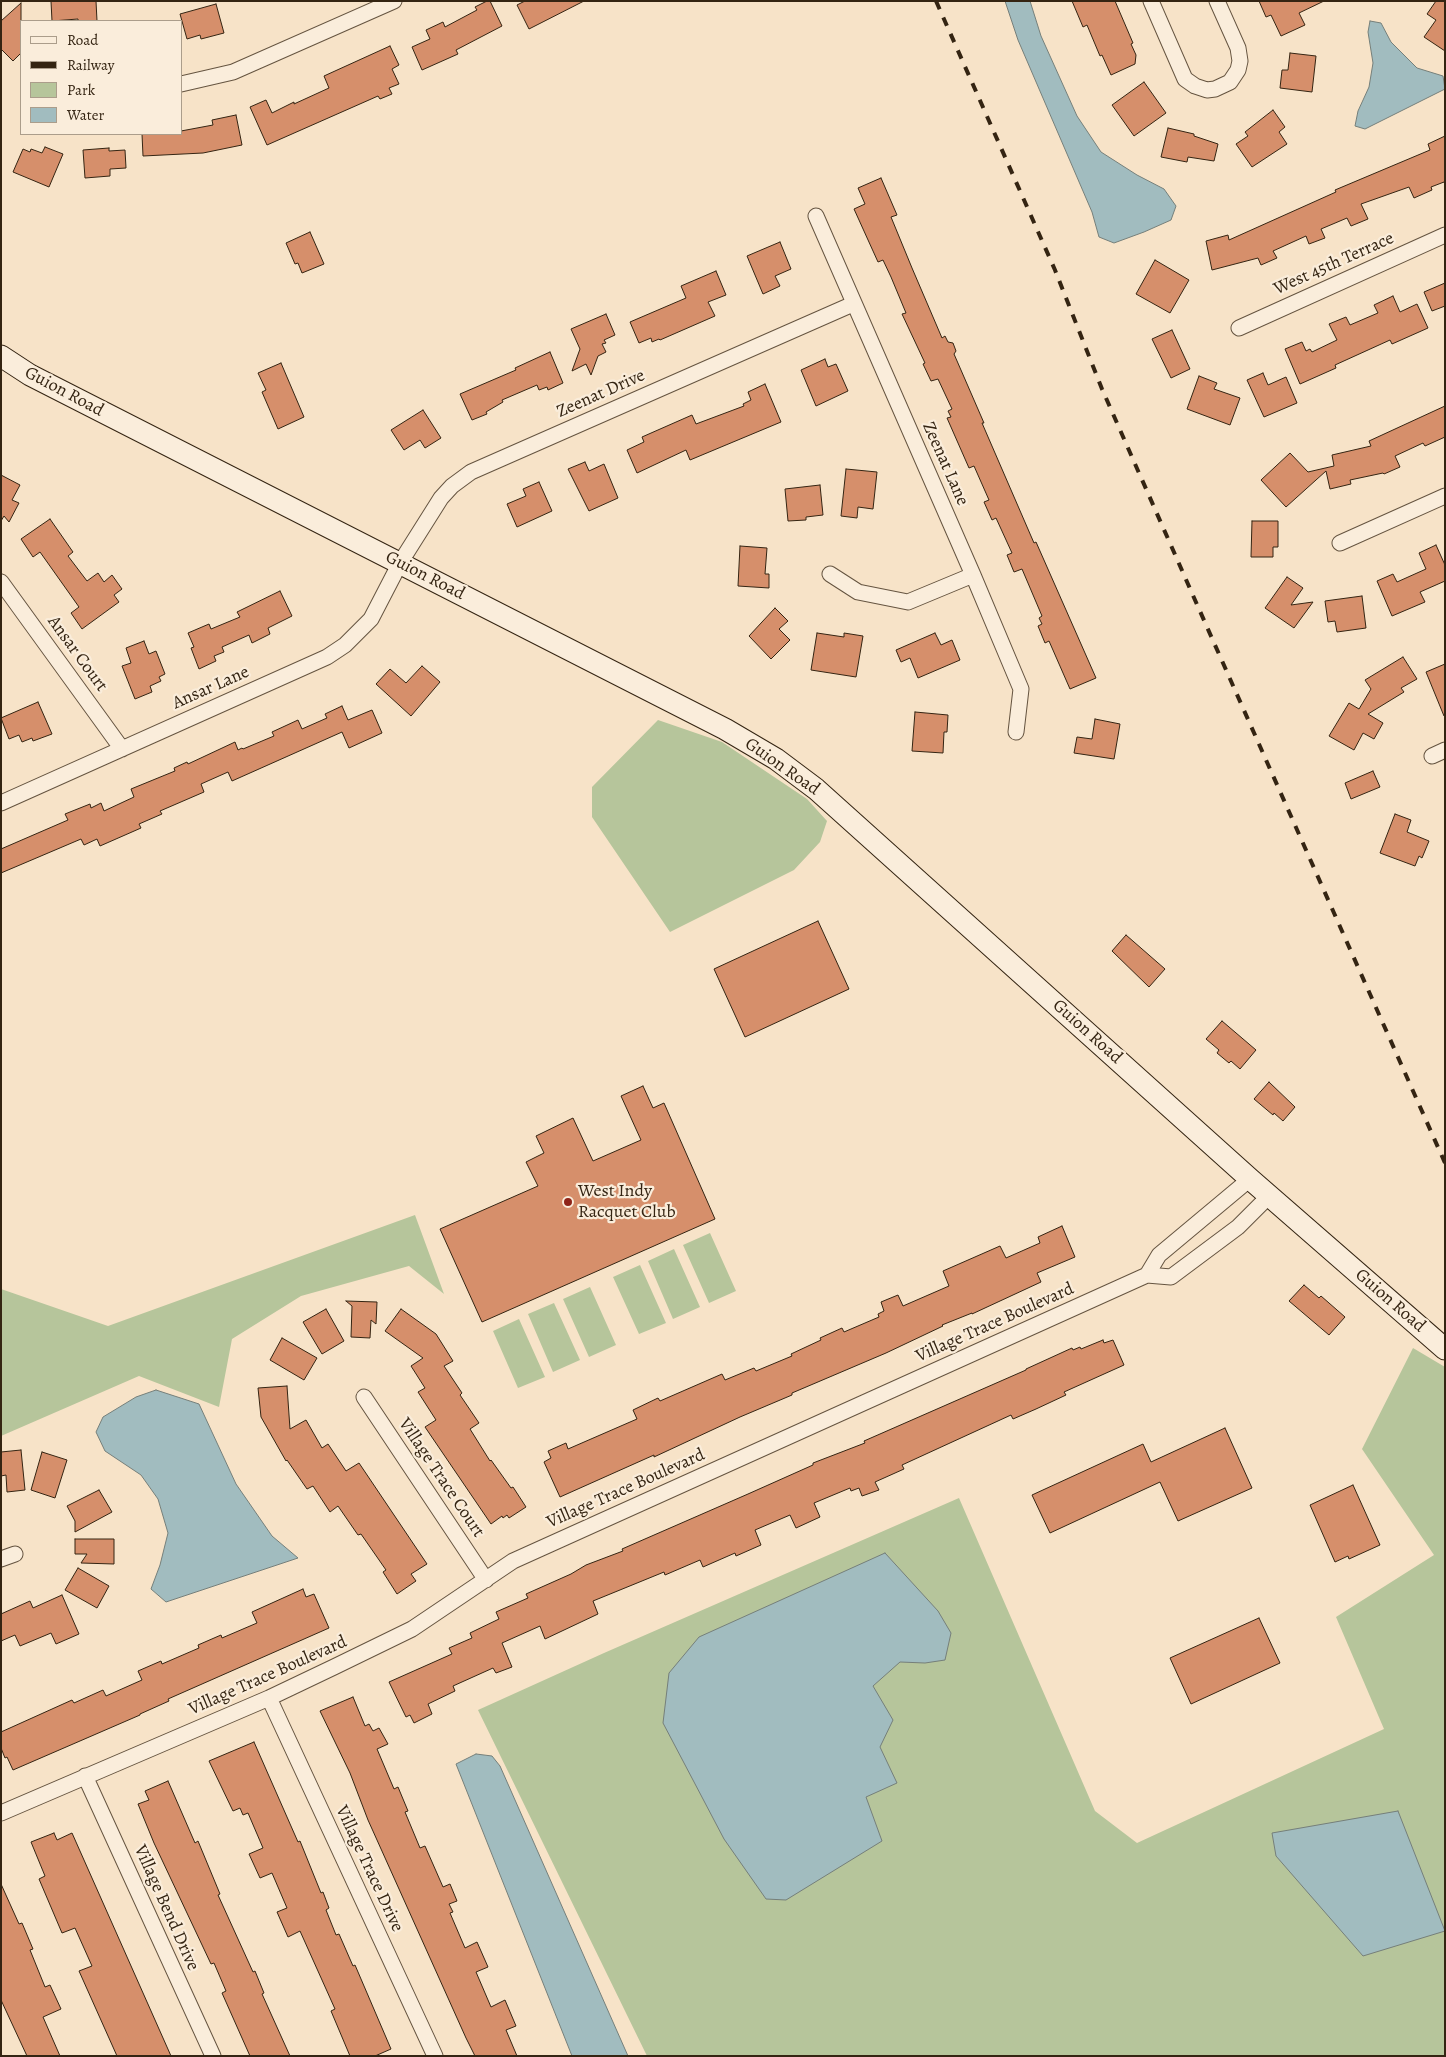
<!DOCTYPE html>
<style>
body{margin:0}
#map{position:relative;width:1446px;height:2057px;overflow:hidden;background:#f7e3c8;font-family:Alegreya,serif}
canvas{display:block}
.frame{position:absolute;inset:0;border:2px solid #342412;pointer-events:none}
.legend{position:absolute;left:20px;top:20px;width:162px;height:115px;box-sizing:border-box;background:#faeddb;border:1px solid #ab9d8b;margin:0;padding:6px 9px;list-style:none;font-size:15px;color:#342412}
.legend li{display:flex;align-items:center;gap:10px;height:25px}
.legend b{width:25px;border:1px solid #ab9d8b}
</style>
<div id="map">
<canvas width="1446" height="2057"></canvas>
<div class="frame"></div>
<ul class="legend">
<li><b style="height:6px;background:#faeddb"></b>Road</li>
<li><b style="height:6px;background:#342412"></b>Railway</li>
<li><b style="height:14px;background:#b6c59b"></b>Park</li>
<li><b style="height:14px;background:#a1bcbf"></b>Water</li>
</ul>
</div>
<script>
const c = document.querySelector('canvas').getContext('2d');
c.lineJoin = 'round';
function fillPath(path, color) { c.fillStyle = color; c.fill(path, 'evenodd'); }
const toPath = rows => new Path2D(rows.map(r => 'M' + r).join(''));
function trace(path, color, width, dash) { c.strokeStyle = color; c.lineWidth = width; c.lineCap = dash ? 'butt' : 'round'; c.setLineDash(dash || []); c.stroke(path); }
function label(font, color, halo, rows, align = 'center') {
  c.font = font + ' Alegreya,serif'; c.lineWidth = 4.5; c.setLineDash([]); c.textBaseline = 'middle'; c.strokeStyle = halo; c.fillStyle = color; for (const [text, x, y, turn = 0] of rows) {
    c.save(); c.translate(x, y); c.rotate((+turn || 0) * Math.PI / 180); c.textAlign = isNaN(turn) ? turn : align; if (halo) c.strokeText(text, 0, 0); c.fillText(text, 0, 0); c.restore();
  }
}
const green = toPath([
 [658,720,722,742,807,799,827,821,820,842,794,870,670,932,592,817,592,787],
 [415,1215,444,1294,409,1266,301,1296,232,1339,219,1407,139,1376,1,1436,1,1289,108,1326],
 [710,1233,736,1291,709,1303,683,1245],
 [674,1249,700,1307,673,1319,648,1261],
 [640,1265,666,1323,639,1334,613,1277],
 [590,1287,616,1345,589,1357,563,1299],
 [554,1303,580,1360,553,1372,528,1314],
 [519,1319,545,1377,518,1388,493,1331],
 [1413,1348,1445,1367,1445,2056,647,2056,478,1710,604,1653,959,1498,1095,1811,1137,1843,1384,1729,1336,1617,1434,1555,1362,1449]
]);
const water = toPath([
 [1005,1,1030,1,1041,36,1077,116,1101,152,1137,175,1164,189,1176,206,1171,220,1144,232,1114,243,1099,237,1092,212,1018,40,1005,1],
 [1370,21,1381,23,1391,42,1417,68,1443,76,1445,89,1365,129,1355,126,1358,111,1369,87,1373,63,1368,32,1370,21],
 [156,1390,199,1404,236,1484,272,1536,298,1558,166,1602,151,1589,160,1565,168,1533,158,1499,141,1475,105,1451,96,1432,103,1417,136,1397,156,1390],
 [885,1553,938,1611,951,1633,945,1660,925,1663,900,1662,873,1686,893,1720,880,1747,897,1783,866,1797,882,1841,786,1900,766,1899,724,1839,663,1723,669,1673,699,1637,885,1553],
 [476,1754,492,1756,500,1766,628,2056,572,2056,456,1764,476,1754],
 [1398,1811,1445,1931,1363,1956,1276,1856,1272,1833,1398,1811]
]);
const building = toPath([
 [51,1,96,1,97,21,78,21,78,19,52,21,51,1],
 [487,1,490,1,502,26,456,50,458,54,422,70,412,47,430,39,426,30,443,22,445,27,477,10,475,7,487,1],
 [525,1,584,1,529,29,517,5,525,1],
 [1072,1,1115,1,1133,43,1131,44,1136,55,1135,64,1111,75,1102,55,1100,56,1087,25,1083,27,1072,1],
 [1259,1,1324,1,1299,13,1305,25,1281,36,1271,15,1266,17,1259,1],
 [1436,1,1445,1,1445,51,1424,37,1436,20,1427,14,1436,1],
 [21,3,21,53,13,61,1,49,1,21,21,3],
 [216,4,224,33,201,39,200,35,187,39,180,14,216,4],
 [390,46,399,65,392,69,399,84,389,88,392,94,380,99,378,96,267,145,250,107,266,100,272,113,294,102,294,104,329,88,324,76,390,46],
 [1290,53,1316,56,1312,92,1280,88,1282,70,1288,70,1290,53],
 [1144,82,1166,113,1134,136,1112,105,1144,82],
 [1273,110,1285,127,1279,132,1287,144,1252,167,1236,144,1248,136,1245,132,1273,110],
 [236,115,242,145,203,153,143,156,142,134,181,134,181,131,213,125,212,120,236,115],
 [1168,128,1194,134,1194,136,1218,144,1214,161,1188,157,1187,162,1161,157,1168,128],
 [1445,136,1445,184,1444,182,1431,187,1432,190,1414,198,1409,187,1361,204,1368,219,1351,226,1347,218,1321,229,1325,238,1309,244,1306,236,1273,251,1277,258,1261,265,1258,258,1212,270,1206,241,1228,235,1229,240,1336,192,1335,190,1430,150,1428,144,1445,136],
 [45,147,63,154,49,187,13,172,23,149,30,152,31,149,42,153,45,147],
 [109,148,109,151,125,150,126,168,110,169,110,176,85,178,83,150,109,148],
 [881,178,897,215,891,217,912,268,942,338,945,336,948,342,953,343,956,351,954,354,984,423,982,423,1034,543,1036,542,1096,678,1070,689,1049,641,1045,643,1038,626,1042,624,1039,618,1042,616,1022,569,1014,572,1007,555,1012,553,996,518,992,520,984,502,989,500,974,466,969,468,947,418,951,417,948,411,952,409,938,379,931,381,923,364,925,363,902,314,906,313,891,277,883,260,878,262,854,209,865,204,858,188,881,178],
 [310,232,324,264,302,273,298,263,295,264,286,243,310,232],
 [780,242,791,269,775,276,780,286,763,294,747,256,780,242],
 [1155,260,1189,280,1170,313,1136,294,1155,260],
 [716,271,726,295,708,302,715,316,660,340,659,339,652,342,651,338,639,343,630,322,686,298,681,286,716,271],
 [1445,283,1445,306,1432,311,1424,292,1445,283],
 [1393,296,1400,312,1417,304,1428,328,1392,344,1390,340,1335,365,1336,368,1300,384,1285,349,1302,342,1306,351,1310,349,1312,352,1337,340,1329,324,1346,317,1350,325,1378,313,1374,305,1393,296],
 [606,314,615,335,604,340,606,343,602,344,606,352,598,356,591,375,586,364,572,371,580,349,571,329,606,314],
 [1172,330,1190,369,1171,378,1152,339,1172,330],
 [550,352,563,383,548,390,547,387,539,390,537,385,502,400,503,402,486,412,487,414,472,420,460,394,516,370,515,368,550,352],
 [825,359,828,367,836,364,848,391,816,406,801,370,825,359],
 [281,363,304,417,278,429,262,392,266,390,258,373,281,363],
 [1263,373,1268,385,1286,377,1297,403,1264,417,1247,380,1263,373],
 [1199,376,1217,383,1214,389,1240,398,1230,425,1187,409,1199,376],
 [765,384,781,422,690,460,686,450,637,473,627,450,644,442,642,437,692,415,696,424,744,406,743,404,751,400,748,392,765,384],
 [1445,406,1445,437,1425,446,1423,443,1395,456,1400,467,1384,474,1383,473,1350,480,1351,484,1330,489,1326,471,1286,507,1261,480,1290,453,1308,472,1334,466,1332,455,1371,446,1369,441,1445,406],
 [423,410,441,438,425,448,420,440,404,450,391,430,423,410],
 [585,462,589,471,604,464,618,498,589,511,568,469,585,462],
 [846,469,877,472,873,509,858,507,857,518,841,516,846,469],
 [1,475,20,485,12,500,19,503,9,522,4,516,1,521,1,475],
 [539,482,552,511,517,527,507,504,526,496,523,489,539,482],
 [820,485,823,515,806,517,806,520,788,521,785,489,820,485],
 [50,519,73,552,68,556,87,581,98,573,104,582,112,575,122,589,114,595,119,602,82,629,71,613,79,607,40,552,33,557,21,539,50,519],
 [1252,521,1278,521,1278,547,1273,547,1273,557,1251,557,1252,521],
 [1436,545,1445,565,1445,581,1420,592,1425,602,1392,616,1377,581,1393,574,1397,582,1426,569,1419,553,1436,545],
 [740,546,767,548,765,574,769,574,769,588,738,586,740,546],
 [1287,577,1303,588,1291,605,1313,602,1294,628,1265,608,1287,577],
 [280,591,292,616,268,628,270,634,252,643,249,635,222,647,224,652,214,656,216,661,199,669,191,648,194,647,188,633,209,624,211,629,240,617,237,612,280,591],
 [1362,596,1366,628,1337,632,1335,621,1328,622,1325,601,1362,596],
 [775,608,788,621,779,629,790,640,771,659,749,636,775,608],
 [817,633,844,637,844,633,863,636,856,677,811,670,817,633],
 [935,633,941,645,952,640,960,660,918,678,910,658,901,662,896,650,935,633],
 [144,641,149,654,156,651,165,674,159,677,161,681,150,686,152,692,135,699,122,666,131,663,126,648,144,641],
 [1403,657,1417,679,1401,688,1404,692,1368,714,1383,723,1374,739,1363,733,1354,750,1329,736,1349,703,1359,709,1371,689,1365,680,1403,657],
 [1445,664,1445,716,1444,716,1426,672,1445,664],
 [422,666,440,682,411,716,376,684,390,669,406,683,422,666],
 [38,702,52,734,33,741,32,738,22,742,19,735,9,739,1,718,38,702],
 [342,706,348,720,372,710,382,733,349,748,342,732,232,781,228,772,201,784,204,792,160,811,162,814,139,824,141,828,100,846,97,839,84,845,81,839,1,873,1,849,68,820,65,814,90,804,91,808,101,803,104,811,134,797,131,789,175,771,174,768,187,762,188,764,235,742,238,750,242,748,243,749,274,736,272,732,298,720,302,729,327,718,325,714,342,706],
 [915,712,948,715,947,732,944,732,943,753,912,751,915,712],
 [1095,719,1120,724,1114,759,1074,753,1077,737,1092,739,1095,719],
 [1373,771,1380,787,1351,799,1345,783,1373,771],
 [1395,814,1411,820,1407,832,1429,841,1422,858,1419,856,1415,866,1380,853,1395,814],
 [818,921,849,989,745,1037,714,969,818,921],
 [1126,935,1165,969,1149,987,1112,951,1126,935],
 [1222,1021,1256,1050,1240,1069,1231,1061,1229,1063,1217,1053,1219,1050,1206,1039,1222,1021],
 [1269,1082,1295,1107,1283,1121,1274,1113,1273,1115,1254,1099,1269,1082],
 [643,1086,653,1108,664,1103,715,1219,482,1322,440,1229,538,1186,526,1162,544,1153,536,1136,573,1118,593,1161,641,1140,621,1096,643,1086],
 [1062,1226,1075,1257,1037,1273,1041,1282,972,1314,972,1313,942,1325,943,1326,886,1353,792,1393,792,1395,740,1417,654,1457,654,1455,560,1497,544,1462,551,1458,548,1451,566,1443,568,1449,637,1419,633,1410,658,1398,660,1401,722,1374,725,1380,754,1368,756,1371,792,1356,791,1354,821,1340,820,1338,842,1328,844,1332,879,1317,878,1314,884,1311,881,1302,898,1295,903,1306,949,1286,943,1271,1000,1246,1006,1258,1040,1243,1038,1237,1062,1226],
 [1304,1285,1319,1298,1321,1296,1345,1317,1329,1335,1289,1301,1304,1285],
 [346,1301,377,1302,376,1324,371,1320,370,1338,351,1337,352,1306,346,1301],
 [326,1309,344,1341,322,1354,303,1322,326,1309],
 [401,1309,436,1334,453,1361,444,1366,462,1393,460,1395,479,1423,470,1429,490,1461,491,1460,511,1488,513,1487,526,1507,509,1518,507,1515,503,1518,502,1516,491,1524,425,1427,436,1420,418,1392,425,1388,411,1366,423,1358,385,1331,401,1309],
 [282,1338,317,1358,304,1380,270,1360,282,1338],
 [1103,1340,1104,1343,1113,1340,1124,1365,1064,1392,1066,1395,1036,1409,1013,1419,1011,1415,902,1465,904,1469,875,1482,879,1490,862,1496,859,1488,851,1491,850,1488,814,1503,820,1517,796,1528,790,1515,755,1530,761,1545,736,1556,735,1553,703,1567,700,1560,665,1575,664,1572,593,1601,598,1614,545,1639,540,1626,502,1643,512,1667,496,1673,493,1668,453,1686,455,1691,428,1704,432,1714,414,1723,410,1715,406,1717,389,1682,452,1654,449,1648,472,1638,470,1633,499,1619,496,1612,528,1598,526,1594,571,1574,586,1565,623,1551,622,1549,748,1494,813,1465,813,1463,865,1443,864,1441,1026,1370,1026,1369,1072,1348,1073,1350,1080,1347,1081,1349,1103,1340],
 [287,1386,290,1429,306,1420,322,1448,328,1444,346,1471,359,1463,427,1564,411,1574,416,1581,397,1594,383,1572,386,1570,361,1534,358,1535,338,1506,330,1512,313,1486,307,1489,287,1460,286,1461,261,1417,258,1388,287,1386],
 [1225,1428,1252,1488,1178,1521,1160,1482,1050,1533,1032,1495,1143,1444,1151,1462,1225,1428],
 [21,1450,25,1490,7,1492,6,1475,1,1476,1,1452,21,1450],
 [42,1452,67,1460,55,1498,31,1490,42,1452],
 [1353,1485,1380,1545,1349,1559,1348,1556,1335,1562,1310,1505,1353,1485],
 [99,1490,112,1512,75,1532,75,1521,67,1506,99,1490],
 [75,1539,114,1539,114,1564,81,1563,87,1554,75,1554,75,1539],
 [78,1568,109,1586,97,1608,65,1590,78,1568],
 [303,1589,306,1597,314,1594,329,1628,168,1699,169,1701,140,1714,140,1715,13,1770,7,1757,5,1758,1,1748,1,1732,72,1700,74,1703,103,1690,106,1696,142,1680,138,1671,161,1661,162,1664,199,1648,198,1645,221,1635,222,1638,257,1623,252,1612,303,1589],
 [62,1595,79,1634,56,1644,51,1633,20,1646,15,1635,1,1641,1,1614,30,1601,33,1608,62,1595],
 [1259,1618,1280,1663,1191,1704,1170,1658,1259,1618],
 [353,1697,365,1726,369,1724,373,1731,379,1728,388,1744,377,1749,394,1789,398,1787,408,1811,405,1812,420,1848,425,1846,443,1887,450,1884,457,1901,449,1904,453,1912,450,1913,465,1948,477,1942,488,1967,476,1972,491,2007,505,2000,516,2026,506,2030,517,2056,475,2056,466,2038,368,1820,350,1773,320,1711,353,1697],
 [254,1742,298,1842,300,1841,321,1893,323,1892,329,1908,326,1910,336,1935,339,1934,353,1966,355,1965,391,2049,375,2056,350,2056,331,2011,335,2009,300,1931,288,1937,277,1912,287,1908,272,1873,260,1878,249,1854,263,1848,248,1813,243,1815,240,1808,233,1811,209,1761,254,1742],
 [168,1781,195,1843,198,1841,220,1894,218,1895,253,1972,255,1971,264,1993,262,1994,290,2056,250,2056,222,1993,226,1991,214,1963,211,1964,154,1843,138,1804,149,1800,145,1791,168,1781],
 [54,1833,57,1840,72,1833,171,2056,117,2056,79,1971,92,1966,75,1928,62,1933,39,1879,45,1876,31,1842,54,1833],
 [1,1884,19,1924,22,1923,33,1949,30,1950,45,1987,50,1985,61,2009,43,2017,60,2056,27,2056,1,2000,1,1884]
]);
const street = toPath([
 [1151,1,1185,79,1195,86,1207,90,1215,89,1230,82,1238,70,1240,61,1238,48,1217,1],
 [181,84,233,72,394,1],
 [816,216,973,575,1021,689,1016,732],
 [1239,328,1445,235],
 [1340,543,1445,496],
 [830,574,858,592,908,602,973,575],
 [1,582,122,749],
 [1432,756,1445,750],
 [1,803,327,657,345,645,371,619,400,563,441,498,452,486,471,472,853,304],
 [1147,1275,1171,1277,1238,1227,1269,1196],
 [364,1397,486,1580],
 [1,1559,15,1554],
 [269,1698,435,2056],
 [85,1776,213,2056],
 [1,1813,269,1698,334,1667,412,1629,513,1561,1147,1275,1159,1255,1250,1179]
]);
const secondary = toPath([
 [1,356,30,375,725,729,776,759,816,789,1250,1179,1445,1349]
]);
const rail = toPath([
 [936,1,1055,270,1102,389,1199,609,1445,1163]
]);
const markers = [
 [568,1202,5,"#8f2418"]
];
const streetNames = [
 ["West 45th Terrace",1334,264,-24],
 ["Guion Road",64,392,28],
 ["Zeenat Drive",601,394,-24],
 ["Zeenat Lane",945,464,66],
 ["Guion Road",425,576,27],
 ["Ansar Court",77,654,54],
 ["Ansar Lane",211,688,-24],
 ["Guion Road",782,767,35],
 ["Guion Road",1087,1032,42],
 ["Guion Road",1390,1301,41],
 ["Village Trace Boulevard",995,1323,-24],
 ["Village Trace Court",441,1478,56],
 ["Village Trace Boulevard",626,1489,-24],
 ["Village Trace Boulevard",268,1676,-24],
 ["Village Trace Drive",369,1869,65],
 ["Village Bend Drive",166,1908,66]
];
const poiNames = [
 ["West Indy",578,1192],
 ["Racquet Club",578,1213]
];
fillPath(green, '#b6c59b');
fillPath(water, '#a1bcbf');
trace(water, '#757f7a', 1);
fillPath(building, '#d68f6b');
trace(building, '#342412', 1);
trace(street, '#655440', 17);
trace(secondary, '#342412', 23);
trace(street, '#faeddb', 15);
trace(secondary, '#faeddb', 21);
trace(rail, '#342412', 4, [9, 9]);
for (const [x, y, r, color] of markers) { const dot = new Path2D(); dot.arc(x, y, r, 0, 2 * Math.PI); c.fillStyle = color; c.fill(dot); trace(dot, '#faeddb', 2); }
label('18px', '#342412', '#faeddb', streetNames);
label('18px', '#342412', '#faeddb', poiNames, 'left');
</script>
